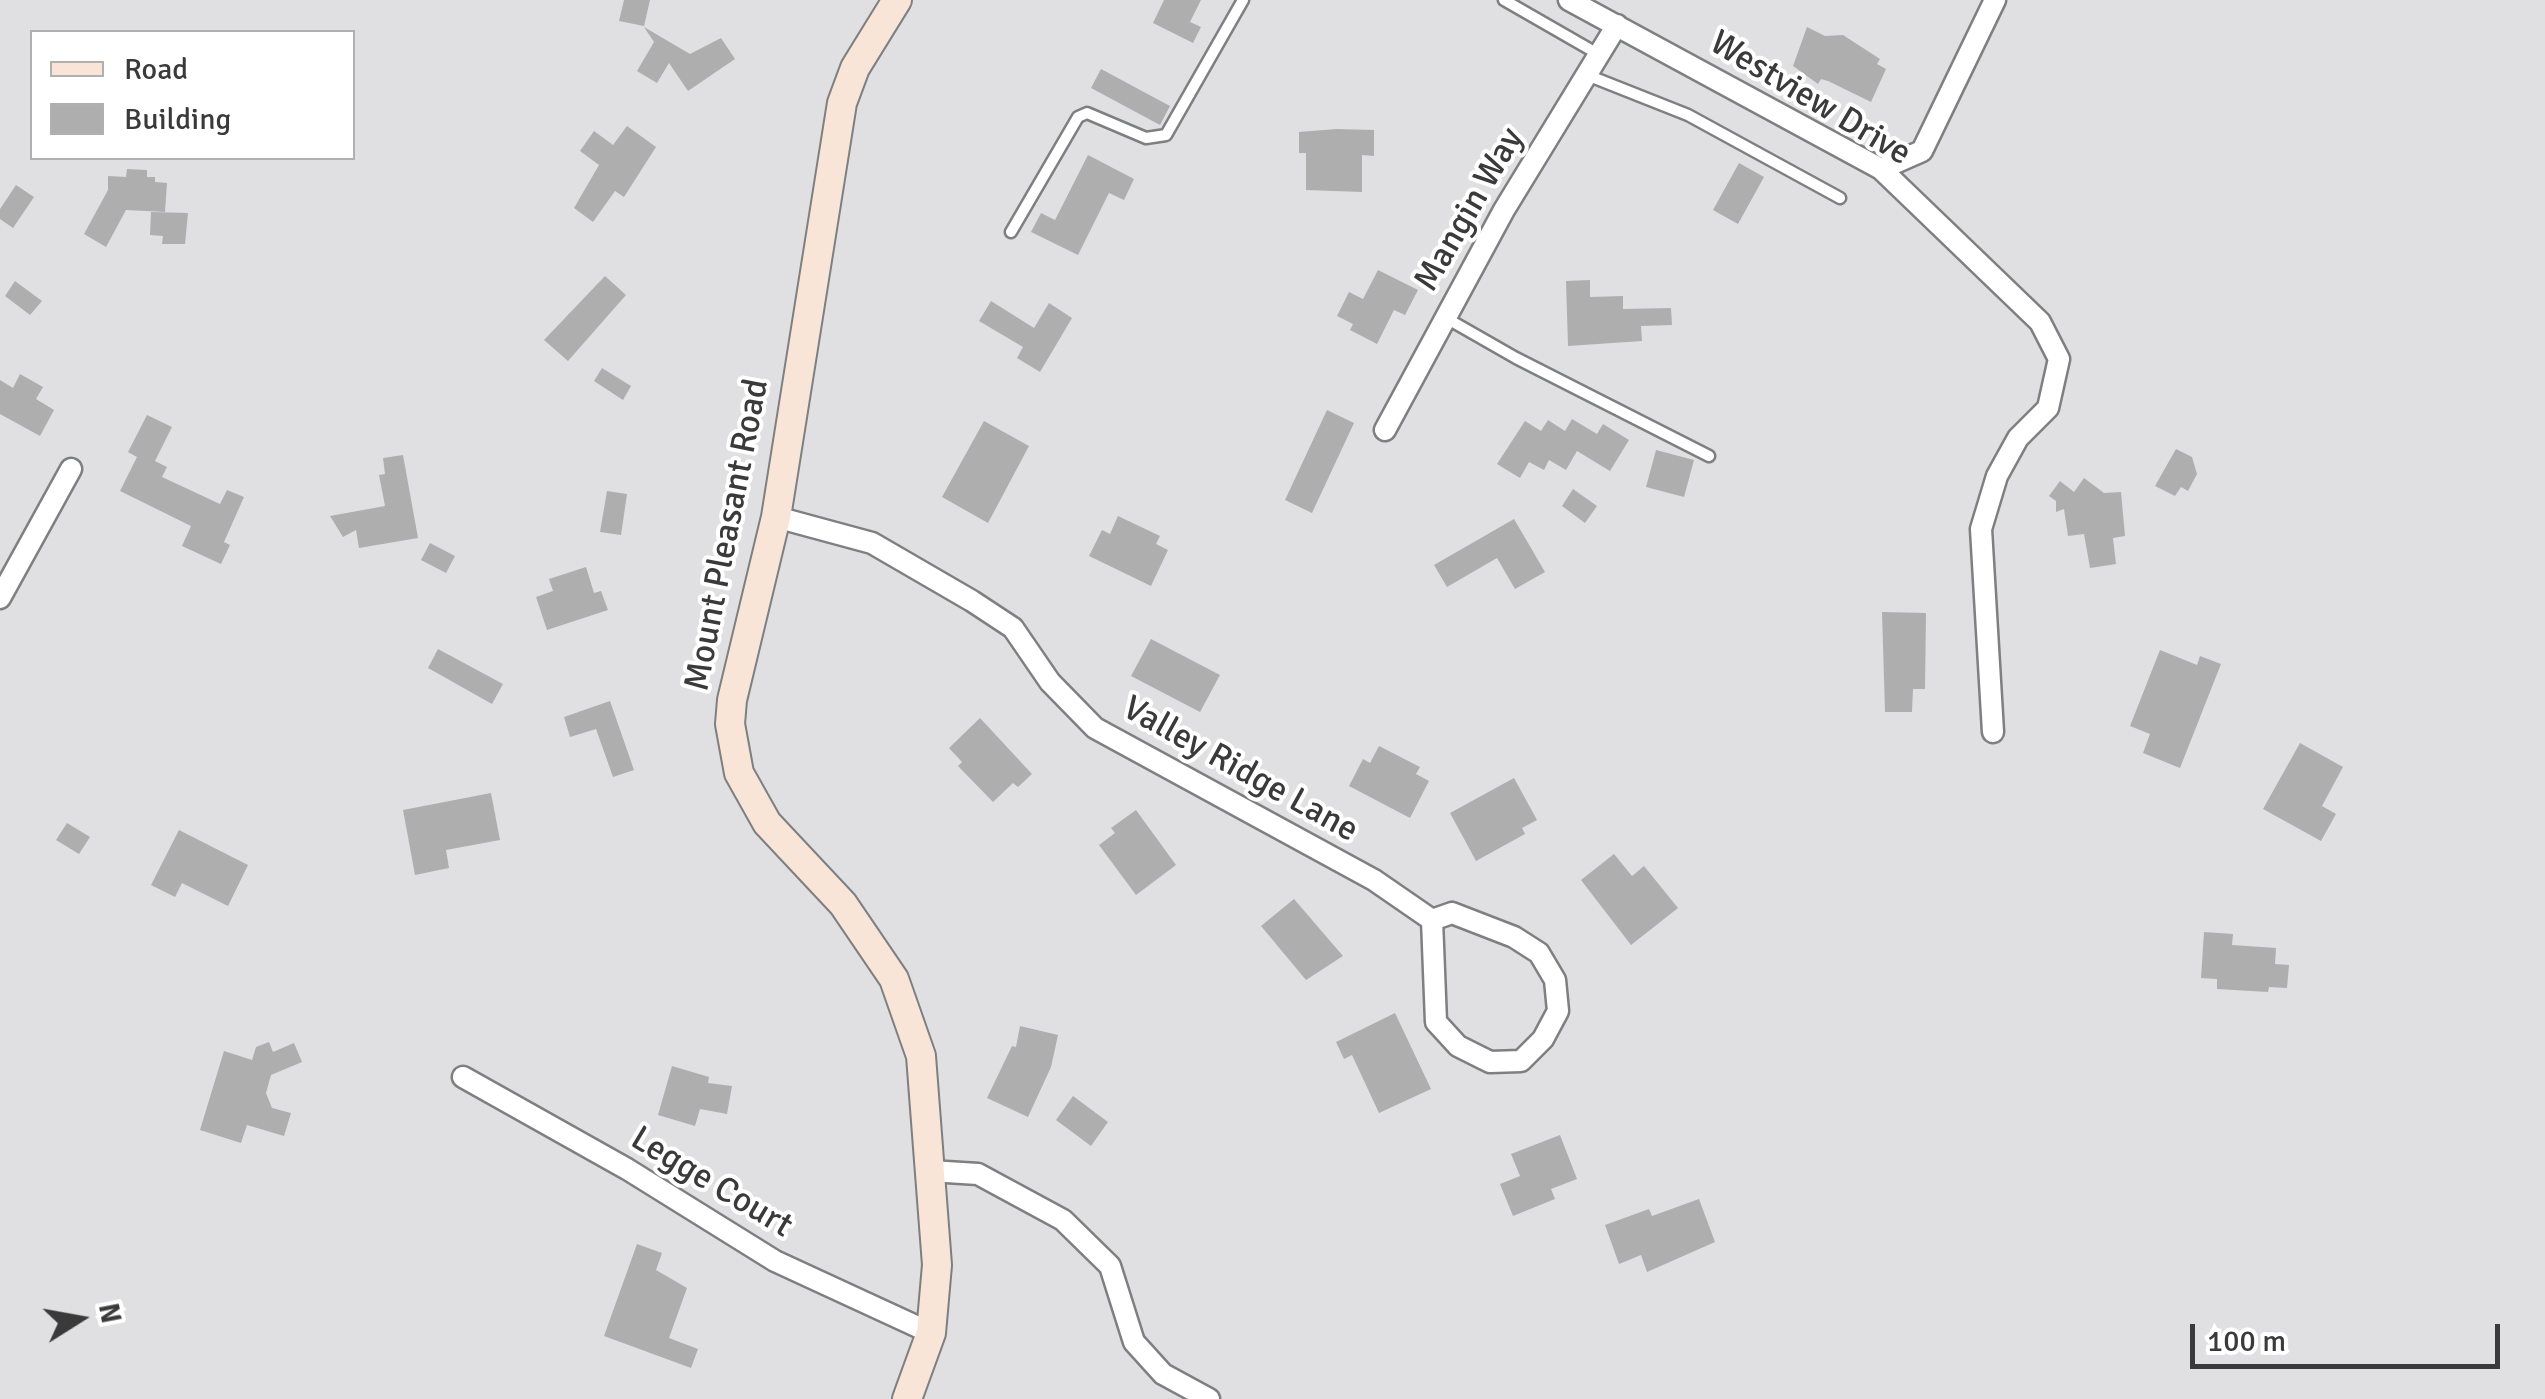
<!DOCTYPE html>
<style>
body{margin:0}
#map{position:relative;width:2545px;height:1399px;overflow:hidden;background:#e0e0e2;font-family:Signika,sans-serif}
canvas{display:block}
.legend{position:absolute;left:30px;top:30px;width:325px;height:130px;box-sizing:border-box;background:#fff;border:2px solid #b0b0b1;margin:0;padding:12px 18px;list-style:none;font-size:30px;color:#3a3a3b}
.legend li{display:flex;align-items:center;gap:20px;height:50px}
.legend b{width:50px;border:2px solid #b0b0b1}
.north{position:absolute;left:30px;top:1269px;width:100px;height:100px;-webkit-text-stroke:8px #fff;paint-order:stroke;rotate:79deg;font-size:28px;font-weight:700;line-height:40px;text-align:center;color:#3a3a3b}
.north::after{content:'';display:block;margin:auto;width:35px;height:45px;background:#3a3a3b;clip-path:polygon(50% 0,100% 100%,50% 72%,0 100%)}
.scale{position:absolute;left:2190px;top:1324px;width:310px;height:45px;box-sizing:border-box;border:5px solid #3a3a3b;border-top:0;padding-left:12px;font-size:30px;line-height:35px;white-space:nowrap;color:#3a3a3b;-webkit-text-stroke:8px #fff;paint-order:stroke}
</style>
<div id="map">
<canvas width="2545" height="1399"></canvas>
<ul class="legend">
<li><b style="height:12px;background:#f8e5d8"></b>Road</li>
<li><b style="height:28px;background:#aeaeaf"></b>Building</li>
</ul>
<div class="north">N</div>
<div class="scale">100 m</div>
</div>
<script>
const c = document.querySelector('canvas').getContext('2d');
c.lineJoin = 'round';
function fillPath(path, color) { c.fillStyle = color; c.fill(path, 'evenodd'); }
const toPath = rows => new Path2D(rows.map(r => 'M' + r).join(''));
function trace(path, color, width, dash) { c.strokeStyle = color; c.lineWidth = width; c.lineCap = dash ? 'butt' : 'round'; c.setLineDash(dash || []); c.stroke(path); }
function label(font, color, halo, rows, align = 'center') {
  c.font = font + ' Signika,sans-serif'; c.lineWidth = 8; c.setLineDash([]); c.textBaseline = 'middle'; c.strokeStyle = halo; c.fillStyle = color; for (const [text, x, y, turn = 0] of rows) {
    c.save(); c.translate(x, y); c.rotate((+turn || 0) * Math.PI / 180); c.textAlign = isNaN(turn) ? turn : align; if (halo) c.strokeText(text, 0, 0); c.fillText(text, 0, 0); c.restore();
  }
}
const building = toPath([
 [624,0,650,0,644,26,619,21],
 [1164,0,1201,0,1190,22,1201,27,1193,43,1153,23],
 [644,27,690,54,721,38,735,59,688,91,669,63,657,83,637,71,654,42],
 [1807,27,1825,36,1843,35,1880,59,1877,64,1886,69,1871,102,1828,81,1821,79,1818,84,1793,66],
 [1101,69,1170,106,1160,125,1091,88],
 [627,126,656,147,624,197,615,191,593,222,574,208,599,165,580,151,594,131,613,145],
 [1337,129,1374,130,1374,156,1362,155,1362,192,1306,190,1306,153,1299,153,1299,132],
 [1088,155,1134,179,1124,200,1109,193,1078,255,1031,232,1041,213,1055,220],
 [1739,163,1764,177,1738,224,1713,210],
 [127,169,147,170,147,177,155,177,155,182,167,183,165,212,126,210,106,247,84,234,108,190,108,176,126,177],
 [16,185,34,197,13,228,0,219,0,209],
 [151,212,188,213,185,244,162,244,163,236,150,235],
 [1378,270,1418,290,1405,315,1394,310,1377,344,1350,330,1353,324,1337,316,1349,292,1363,299],
 [605,276,626,295,568,361,544,340],
 [1590,280,1590,297,1623,296,1623,309,1671,308,1672,325,1641,326,1642,341,1568,346,1566,281],
 [15,281,42,301,30,315,5,296],
 [991,301,1034,328,1049,303,1072,318,1040,372,1017,358,1023,347,979,321],
 [602,368,631,386,623,400,594,381],
 [20,374,43,387,36,399,54,410,40,436,0,414,0,380,13,388],
 [1327,410,1354,423,1312,513,1285,500],
 [147,415,172,427,155,461,167,467,162,477,220,504,227,490,244,497,224,542,230,545,221,564,182,546,191,526,120,491,137,457,128,452],
 [1572,419,1597,434,1603,424,1629,440,1610,471,1577,451,1566,470,1549,460,1544,470,1529,462,1520,478,1497,464,1525,421,1541,431,1548,420,1565,431],
 [984,421,1029,446,988,523,942,497],
 [2176,449,2192,457,2197,474,2188,491,2181,487,2175,496,2155,486],
 [1656,450,1694,460,1684,497,1646,487],
 [403,455,418,538,359,548,356,530,343,537,330,516,385,506,379,475,385,474,383,458],
 [2084,478,2104,493,2121,492,2125,536,2113,538,2116,564,2090,568,2084,534,2068,536,2064,509,2056,512,2056,501,2049,496,2060,481,2074,492],
 [1573,489,1597,506,1585,523,1562,506],
 [607,491,627,494,621,535,600,532],
 [1118,516,1160,536,1156,544,1168,550,1151,586,1089,556,1102,530,1110,534],
 [1514,519,1545,572,1515,589,1497,558,1447,587,1434,565],
 [430,543,455,556,446,573,421,560],
 [586,567,594,593,601,591,608,610,547,630,536,597,553,591,549,579],
 [1882,612,1926,613,1925,689,1913,689,1912,712,1885,712],
 [1151,639,1220,675,1200,712,1131,676],
 [438,649,503,684,492,704,428,668],
 [2160,650,2197,665,2200,656,2221,664,2180,768,2143,753,2150,734,2130,726],
 [610,701,634,770,613,777,596,729,570,737,564,717],
 [980,718,1032,774,1018,787,1013,783,993,802,958,766,962,762,949,748],
 [2300,743,2343,767,2322,806,2336,814,2321,841,2263,809],
 [1379,746,1420,767,1416,774,1429,781,1410,818,1349,786,1363,759,1370,763],
 [1514,778,1537,820,1522,828,1525,834,1476,861,1450,813],
 [491,793,500,840,446,850,449,868,415,875,403,810],
 [1136,810,1176,865,1136,895,1099,845,1115,833,1111,828],
 [67,823,90,837,79,854,56,840],
 [179,830,248,865,228,906,182,883,175,897,151,885],
 [1614,854,1632,876,1644,866,1678,908,1631,945,1581,880],
 [1294,899,1343,956,1306,980,1261,926],
 [2204,932,2233,934,2232,945,2276,948,2275,964,2289,965,2287,988,2269,987,2268,992,2217,989,2217,979,2201,978],
 [1395,1013,1431,1089,1379,1113,1352,1055,1344,1059,1336,1042],
 [1020,1026,1058,1035,1051,1067,1028,1117,987,1098,1012,1046,1016,1047],
 [269,1042,273,1052,294,1043,302,1062,271,1075,266,1093,272,1108,291,1113,284,1136,247,1125,241,1143,200,1130,224,1051,252,1060,256,1047],
 [672,1066,709,1077,708,1083,732,1086,727,1114,700,1109,695,1126,658,1115],
 [1073,1096,1108,1122,1091,1146,1056,1120],
 [1560,1135,1577,1179,1551,1189,1555,1199,1513,1216,1500,1184,1520,1176,1511,1154],
 [1699,1199,1715,1242,1647,1272,1641,1255,1619,1264,1605,1225,1649,1209,1652,1216],
 [637,1244,662,1253,656,1270,687,1288,669,1338,698,1349,691,1368,604,1336]
]);
const lane = toPath([
 [1504,0,1598,54],
 [1587,75,1688,115,1840,198],
 [1011,232,1078,117,1087,113,1146,138,1166,135,1243,0],
 [1446,318,1516,358,1709,456]
]);
const street = toPath([
 [1569,0,1881,169,2040,322,2059,359,2048,408,2018,438,1997,476,1981,529,1993,732],
 [1881,169,1922,151,1995,0],
 [1385,430,1504,210,1617,25],
 [776,517,872,543,972,601,1013,628,1050,682,1095,728,1374,880,1432,920],
 [0,598,71,469],
 [1452,913,1514,937,1539,953,1555,980,1558,1011,1543,1039,1521,1061,1490,1062,1458,1046,1436,1022,1432,920,1452,913],
 [463,1077,627,1169,775,1261,931,1333],
 [930,1171,978,1174,1063,1220,1110,1266,1134,1342,1163,1374,1209,1399]
]);
const secondary = toPath([
 [897,0,855,68,842,103,776,517,732,700,730,724,739,773,767,823,843,904,894,979,921,1056,937,1265,931,1333,907,1399]
]);
const streetNames = [
 ["Westview Drive",1810,99,31],
 ["Mangin Way",1470,210,-60],
 ["Mount Pleasant Road",728,535,-79],
 ["Valley Ridge Lane",1240,770,29],
 ["Legge Court",711,1183,31]
];
fillPath(building, '#aeaeaf');
trace(lane, '#7e7f80', 15);
trace(street, '#7e7f80', 25);
trace(secondary, '#7e7f80', 32);
trace(lane, '#fff', 10);
trace(street, '#fff', 20);
trace(secondary, '#f8e5d8', 28);
label('35px', '#3a3a3b', '#fff', streetNames);
</script>
